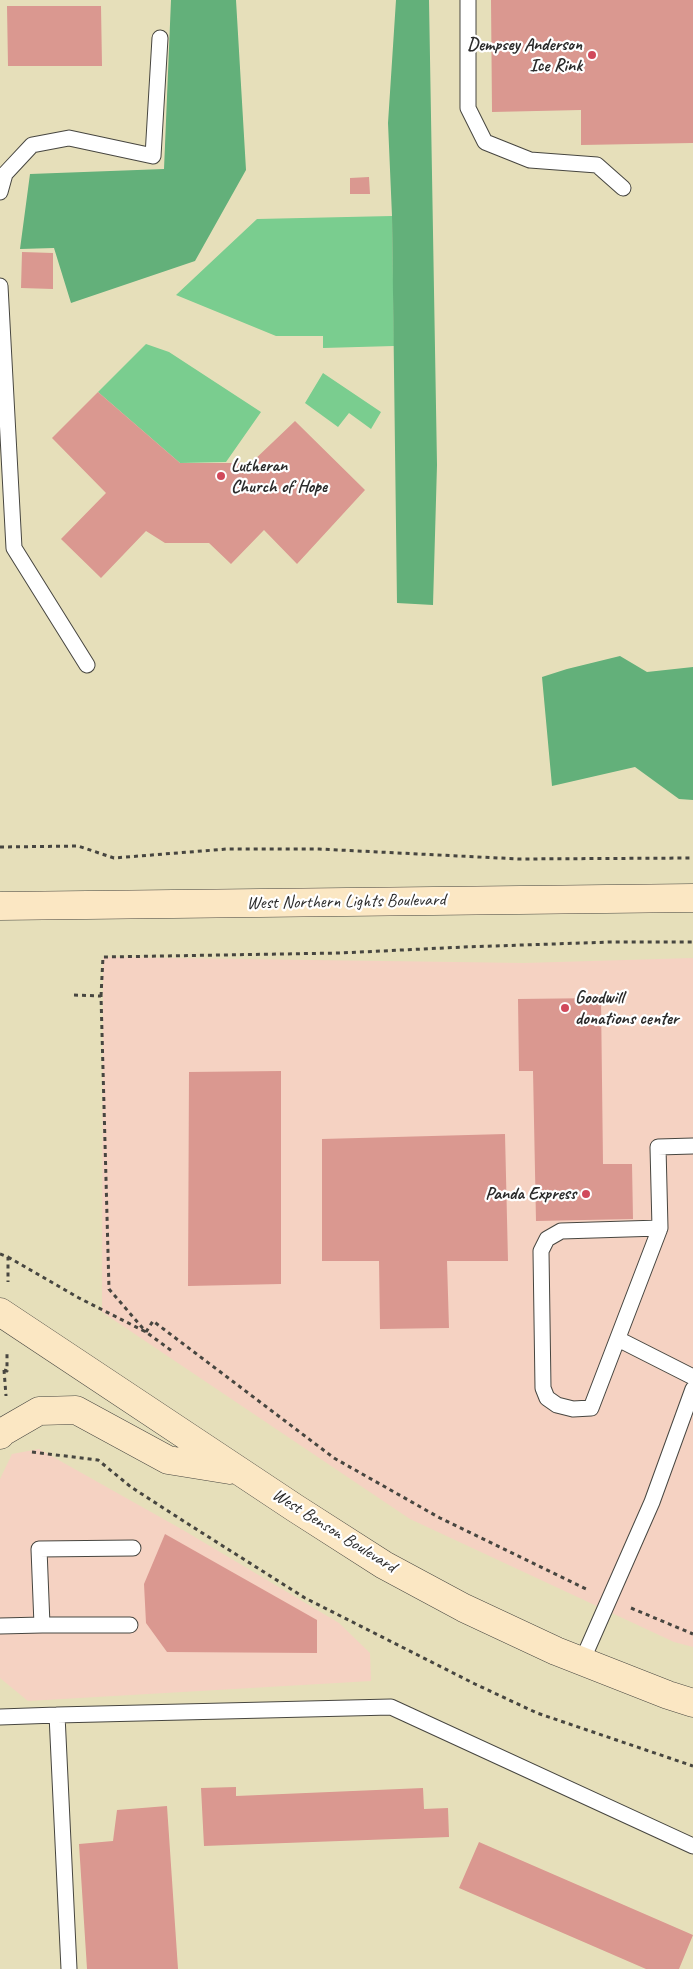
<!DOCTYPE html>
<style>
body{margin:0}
canvas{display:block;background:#e6dfba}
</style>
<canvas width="693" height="1969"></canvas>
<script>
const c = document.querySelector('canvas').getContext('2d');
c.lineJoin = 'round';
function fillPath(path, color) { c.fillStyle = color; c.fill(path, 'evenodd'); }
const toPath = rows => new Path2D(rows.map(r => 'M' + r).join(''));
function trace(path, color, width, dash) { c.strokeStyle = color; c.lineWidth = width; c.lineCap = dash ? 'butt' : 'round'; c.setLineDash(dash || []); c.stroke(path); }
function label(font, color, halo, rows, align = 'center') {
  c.font = font + ' Caveat,sans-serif'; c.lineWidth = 4.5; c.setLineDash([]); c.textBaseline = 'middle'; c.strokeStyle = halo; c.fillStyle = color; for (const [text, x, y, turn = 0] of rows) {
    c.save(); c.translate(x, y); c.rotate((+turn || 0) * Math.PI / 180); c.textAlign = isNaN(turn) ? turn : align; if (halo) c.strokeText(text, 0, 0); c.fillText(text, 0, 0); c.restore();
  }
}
const built = toPath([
 [103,957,524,963,693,958,693,1647,674,1642,410,1519,102,1312],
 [39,1449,183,1530,339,1623,370,1653,371,1681,28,1701,0,1678,0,1479,12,1454]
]);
const green = toPath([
 [392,216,394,346,323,348,323,336,276,336,176,295,257,219],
 [146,344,169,352,261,412,226,462,180,463,98,392],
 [323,373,381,412,371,429,349,413,338,427,305,403]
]);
const forest = toPath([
 [171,0,236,0,246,170,195,261,71,303,54,248,20,249,30,174,164,169],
 [396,0,429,0,437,465,433,605,397,603,392,216,388,123],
 [620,656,647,672,693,667,693,800,679,799,635,767,552,786,542,677,567,669]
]);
const building = toPath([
 [491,0,693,0,693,143,581,145,581,110,492,112],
 [7,6,101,6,102,66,8,66],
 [369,177,370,194,350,194,350,178],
 [22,252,53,253,53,289,21,288],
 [98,392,180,463,251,463,295,421,365,490,297,564,264,530,231,564,209,543,165,543,146,531,101,578,61,539,106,493,52,438],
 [601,998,603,1164,632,1164,633,1219,536,1221,533,1071,519,1071,518,999],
 [281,1071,281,1284,188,1286,189,1072],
 [505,1134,508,1261,447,1261,449,1328,380,1329,379,1261,322,1261,322,1139],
 [165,1534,317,1620,317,1653,167,1652,146,1623,144,1584],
 [236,1787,236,1796,423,1788,424,1809,448,1808,449,1837,204,1846,201,1788],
 [167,1806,178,1969,87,1969,79,1844,113,1841,117,1810],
 [479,1842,693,1935,679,1969,646,1969,459,1888]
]);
const path = toPath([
 [0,847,78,846,114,858,227,849,319,849,519,859,693,858],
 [74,995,101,996,109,1289,146,1332],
 [101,996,103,957,340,953,464,947,611,942,693,942],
 [0,1254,8,1257,8,1282],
 [8,1257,79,1298,146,1332,172,1351],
 [146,1332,153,1321,334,1458,440,1518,586,1589],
 [4,1370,6,1396],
 [4,1370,7,1371,7,1353],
 [32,1452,98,1460,131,1487,185,1522,305,1598,475,1684,537,1713,693,1766],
 [631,1608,693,1634]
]);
const lane = toPath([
 [468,0,468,108,485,142,530,160,597,165,623,188],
 [0,192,5,174,32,145,69,138,153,156,160,38],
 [0,286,14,548,87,665],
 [660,1228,561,1231,547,1239,541,1251,543,1388,547,1398,557,1405,573,1409,591,1408,660,1228,658,1147,693,1146],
 [618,1339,693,1377],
 [42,1625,130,1625],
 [0,1626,42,1625,39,1549,133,1548],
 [582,1661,652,1502,693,1389],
 [0,1717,57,1715],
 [69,1969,57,1715,391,1707,693,1846]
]);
const secondary = toPath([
 [0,906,693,898],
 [0,1312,295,1508,384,1565,464,1608,556,1651,668,1695,693,1703],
 [0,1435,1,1433,39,1411,76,1410,168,1460,230,1470]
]);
const markers = [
 [592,55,5,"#d1495b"],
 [221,476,5,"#d1495b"],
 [565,1008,5,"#d1495b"],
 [586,1194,5,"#d1495b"]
];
const poiNames = [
 ["Dempsey Anderson",582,45],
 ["Ice Rink",582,66],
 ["Lutheran",231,466,"left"],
 ["Church of Hope",231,487,"left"],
 ["Goodwill",575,998,"left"],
 ["donations center",575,1019,"left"],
 ["Panda Express",576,1194]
];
const streetNames = [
 ["West Northern Lights Boulevard",346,902,-1],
 ["West Benson Boulevard",334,1531,32]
];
fillPath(built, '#f5d2c2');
fillPath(green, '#7acd8f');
fillPath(forest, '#63b07a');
fillPath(building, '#da9890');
trace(lane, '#474640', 17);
trace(secondary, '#474640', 29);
trace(path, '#474640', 3, [4, 4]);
trace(lane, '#fff', 15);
trace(secondary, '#fbe7c3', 28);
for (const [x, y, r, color] of markers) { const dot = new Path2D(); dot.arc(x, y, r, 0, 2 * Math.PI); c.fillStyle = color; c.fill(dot); trace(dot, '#fff', 2); }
label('bold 18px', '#2b2b2b', '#fff', poiNames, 'right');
label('18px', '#2b2b2b', '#fff', streetNames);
</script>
